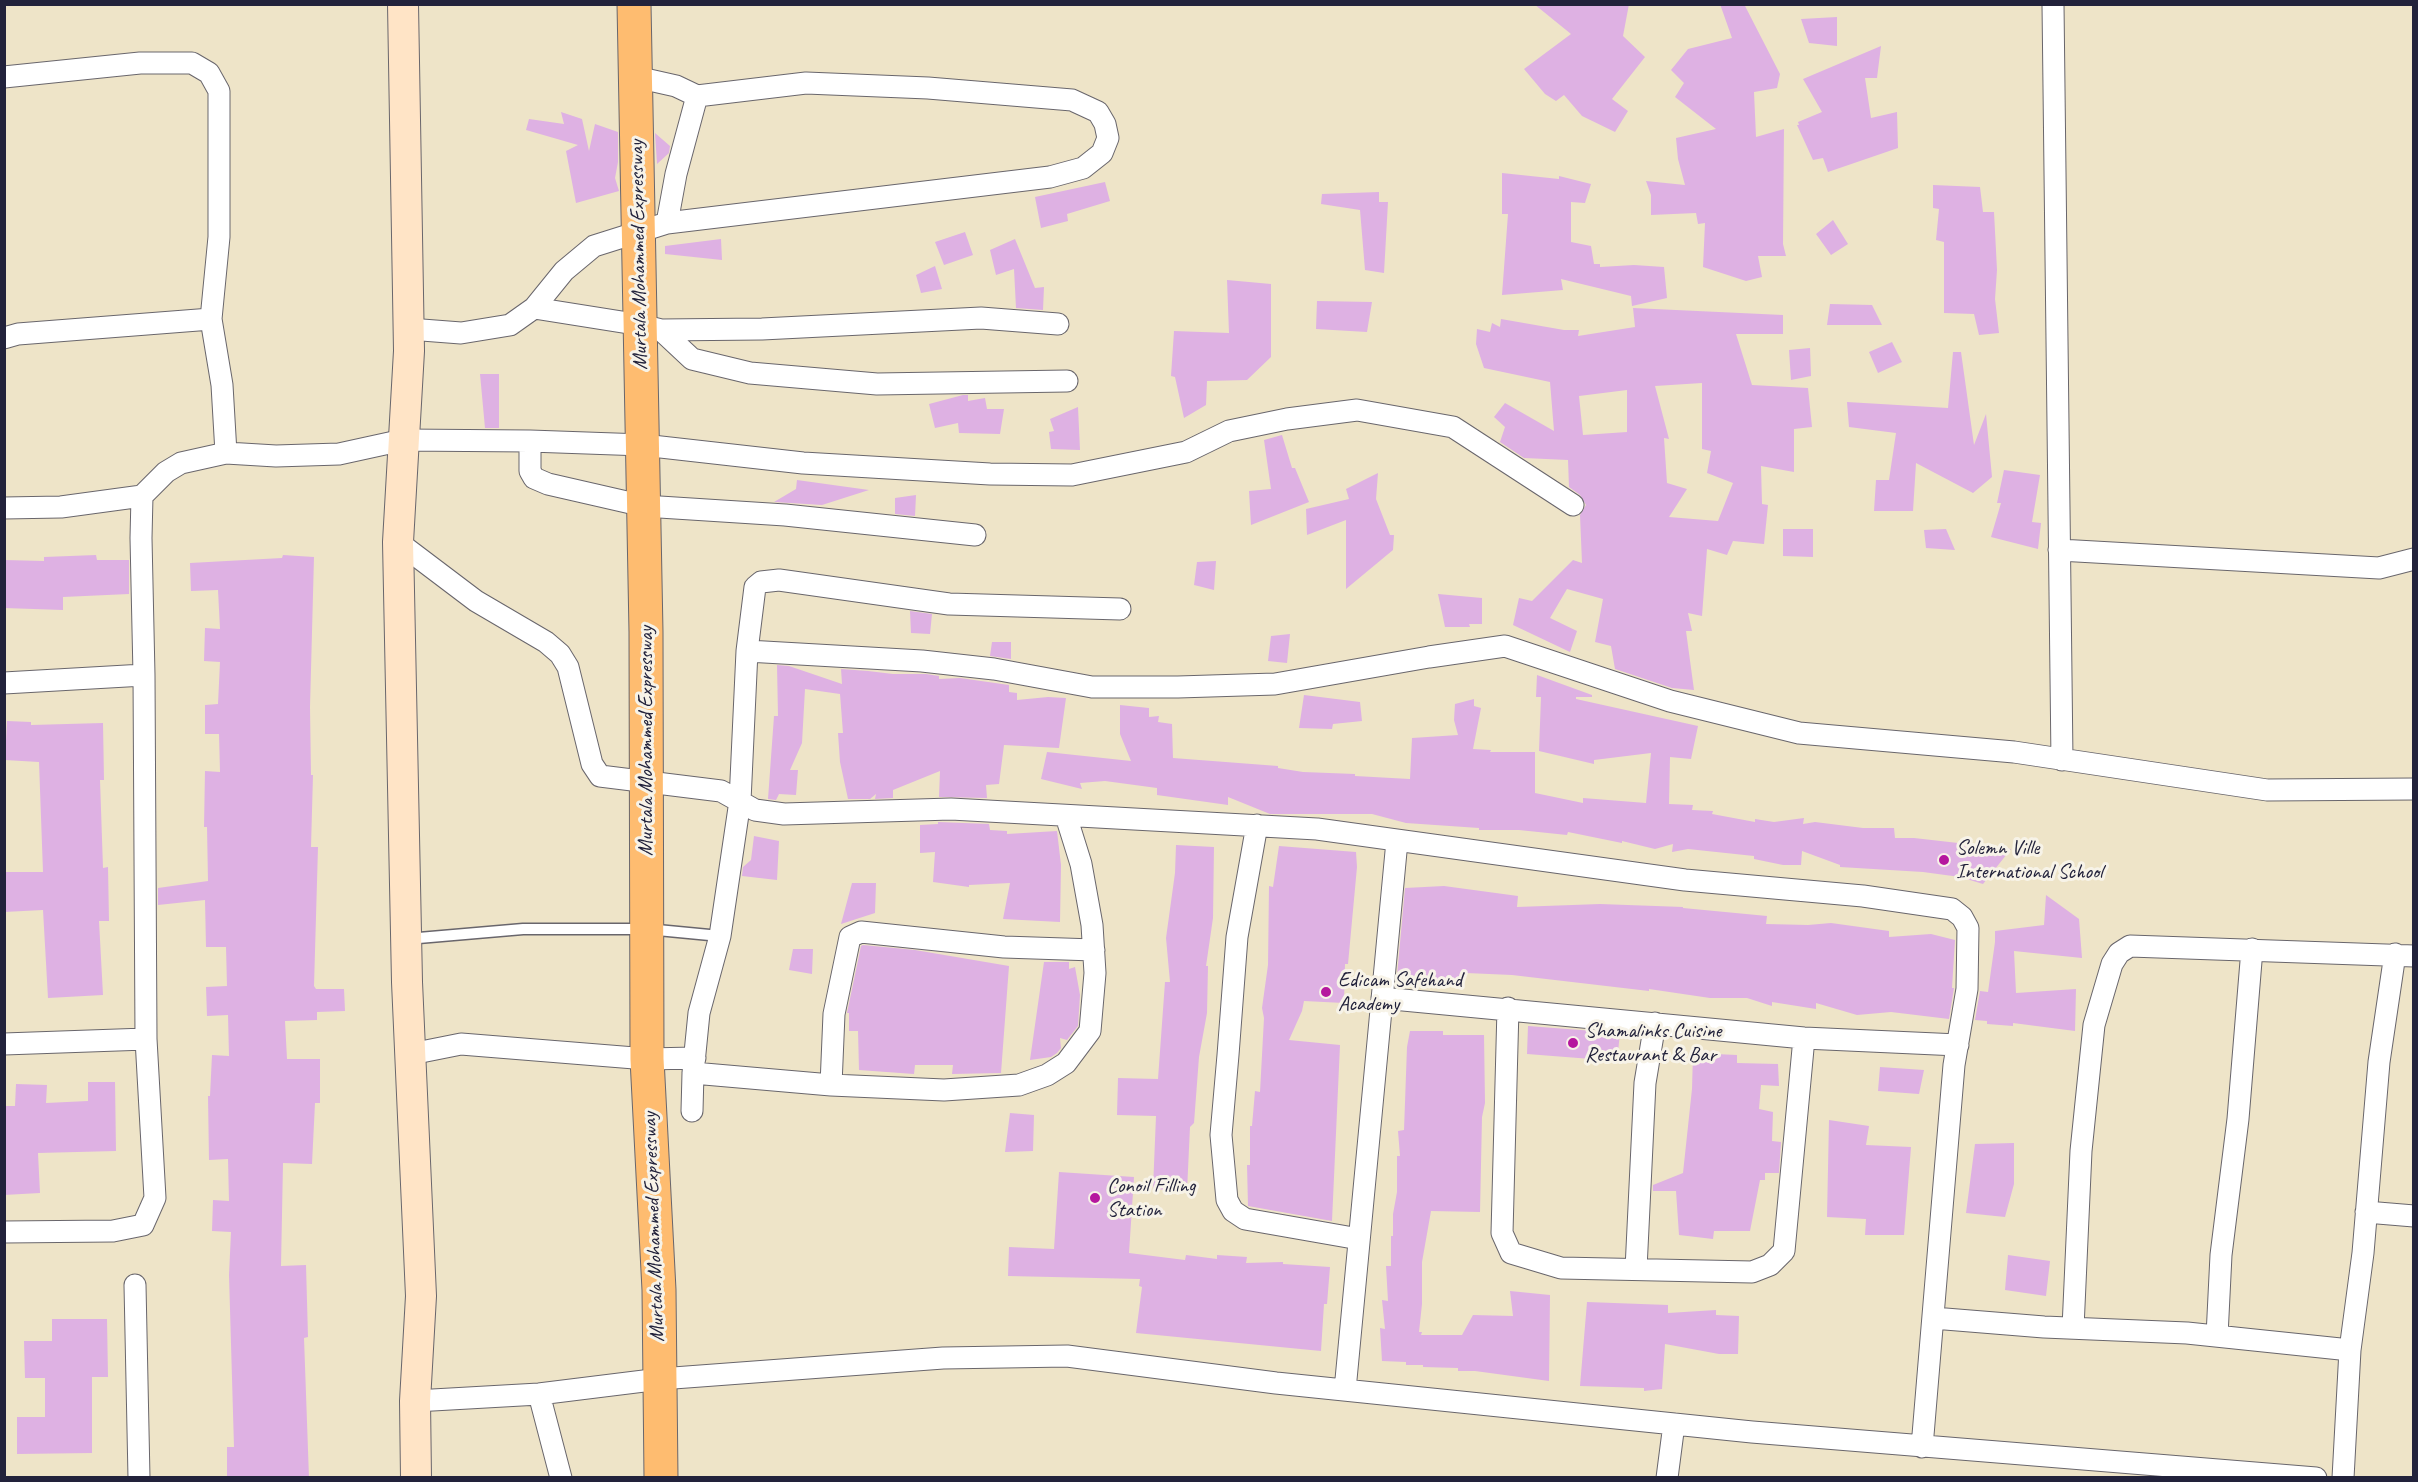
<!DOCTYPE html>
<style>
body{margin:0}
#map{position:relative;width:2418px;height:1482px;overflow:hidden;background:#eee4c8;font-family:Caveat,sans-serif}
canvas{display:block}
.frame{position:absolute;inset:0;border:6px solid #22223b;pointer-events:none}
</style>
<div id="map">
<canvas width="2418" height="1482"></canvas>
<div class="frame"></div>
</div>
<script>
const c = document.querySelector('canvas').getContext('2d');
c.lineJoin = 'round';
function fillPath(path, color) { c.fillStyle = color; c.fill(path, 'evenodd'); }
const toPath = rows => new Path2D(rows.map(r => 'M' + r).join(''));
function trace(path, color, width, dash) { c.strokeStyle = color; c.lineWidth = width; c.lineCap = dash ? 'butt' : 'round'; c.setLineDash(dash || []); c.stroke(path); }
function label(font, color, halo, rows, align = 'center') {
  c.font = font + ' Caveat,sans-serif'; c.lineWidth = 6; c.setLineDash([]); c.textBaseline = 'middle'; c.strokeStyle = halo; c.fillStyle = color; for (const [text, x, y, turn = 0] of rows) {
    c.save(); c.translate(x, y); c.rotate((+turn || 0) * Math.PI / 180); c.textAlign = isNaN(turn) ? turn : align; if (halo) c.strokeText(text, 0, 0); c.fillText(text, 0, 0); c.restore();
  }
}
const building = toPath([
 [1534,4,1629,4,1623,36,1645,57,1612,99,1628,111,1615,132,1582,116,1564,95,1556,101,1545,94,1524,69,1571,34],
 [1720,4,1744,4,1780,74,1777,88,1754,92,1756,137,1784,129,1783,244,1786,256,1758,256,1762,277,1746,281,1703,267,1705,223,1698,224,1696,213,1651,215,1651,195,1646,181,1685,185,1678,159,1676,138,1716,129,1675,97,1684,83,1671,70,1688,49,1732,38],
 [1837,17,1837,46,1809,43,1801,19],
 [1881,46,1877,78,1865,78,1871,118,1897,112,1898,148,1828,172,1823,158,1813,160,1797,125,1799,125,1798,122,1822,112,1803,79],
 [561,112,582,119,589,151,595,124,618,132,618,162,615,178,619,191,576,203,566,151,578,145,526,130,529,119,564,124],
 [655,133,670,146,669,153,657,164],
 [1502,173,1559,179,1559,176,1591,184,1585,203,1571,202,1571,242,1591,246,1594,264,1600,264,1600,267,1634,265,1664,267,1667,298,1632,306,1631,296,1561,279,1563,290,1502,295,1508,214,1502,214],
 [1105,182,1110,201,1067,214,1068,221,1041,228,1035,197],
 [1933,185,1980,187,1983,212,1994,212,1997,270,1995,299,1999,333,1979,335,1974,314,1944,313,1944,242,1936,240,1939,209,1933,208],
 [1379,192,1379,202,1388,202,1384,273,1365,270,1360,210,1321,204,1322,194],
 [1833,220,1848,244,1831,255,1816,234],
 [965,232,973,255,944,265,935,242],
 [721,239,722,260,665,254,665,246],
 [1015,239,1035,288,1044,287,1043,310,1016,308,1014,269,996,275,990,250],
 [935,266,942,289,921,293,916,275],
 [1227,280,1271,284,1271,357,1247,380,1207,381,1206,405,1184,418,1175,377,1171,376,1174,331,1229,333],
 [1317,301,1372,302,1367,332,1316,329],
 [1830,304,1872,305,1882,325,1827,325],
 [1633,308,1783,315,1783,334,1736,334,1752,385,1808,388,1812,427,1794,429,1794,472,1761,466,1762,504,1768,505,1764,544,1733,541,1727,555,1707,549,1702,616,1688,613,1692,631,1686,631,1694,690,1672,688,1615,669,1611,646,1595,642,1603,599,1567,589,1550,618,1577,631,1570,652,1513,625,1519,598,1532,601,1573,560,1582,563,1580,515,1586,505,1580,495,1569,487,1568,460,1524,458,1500,442,1505,427,1494,417,1505,403,1554,431,1550,382,1484,368,1476,344,1477,329,1490,332,1492,323,1500,327,1501,319,1564,330,1579,330,1578,336,1635,327],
 [1702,383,1702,449,1711,451,1707,473,1733,483,1718,521,1669,517,1687,489,1667,483,1664,438,1669,439,1655,386],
 [1627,390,1627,432,1583,435,1579,396],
 [1892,342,1902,362,1878,373,1869,352],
 [1810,348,1811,376,1791,380,1789,350],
 [1953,352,1961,352,1974,445,1986,414,1992,477,1973,493,1916,463,1913,511,1874,511,1876,480,1889,480,1896,433,1849,427,1847,402,1948,408],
 [480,374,499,374,499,428,485,428],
 [963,395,968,395,968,401,985,398,987,409,1004,409,1000,434,959,433,958,423,935,428,929,404],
 [1078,407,1080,450,1051,449,1049,432,1054,431,1050,419],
 [1282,435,1292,468,1295,468,1309,502,1251,525,1249,491,1271,489,1264,440],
 [2004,470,2040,475,2032,522,2041,523,2038,549,1991,537,2001,503,1997,503],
 [1378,473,1376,499,1390,535,1394,535,1393,550,1346,589,1346,520,1307,535,1306,509,1349,499,1346,489],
 [797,480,869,490,822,505,774,502,796,489],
 [916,495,915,516,895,514,895,498],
 [1783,529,1813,529,1813,557,1783,556],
 [1946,529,1955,550,1926,548,1924,530],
 [96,555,97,560,129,560,129,594,63,597,63,610,4,608,4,560,44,561,44,557],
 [283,555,314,557,310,707,311,775,313,775,311,847,318,847,314,986,316,989,344,989,345,1011,317,1012,317,1020,285,1021,287,1059,320,1059,320,1103,315,1103,312,1164,283,1163,281,1266,306,1265,308,1337,304,1338,309,1478,227,1478,227,1447,234,1447,229,1275,231,1232,212,1231,213,1200,229,1201,228,1159,209,1160,208,1096,210,1096,212,1055,229,1056,228,1015,207,1016,206,987,227,986,226,947,206,947,205,900,158,905,158,888,208,881,207,827,204,827,205,771,220,772,219,734,205,734,205,705,218,704,220,662,204,661,205,628,220,629,218,590,191,591,190,563,282,558],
 [1216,561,1214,590,1194,585,1197,562],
 [1438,594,1482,598,1482,624,1469,624,1470,627,1445,627],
 [910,611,932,614,930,634,911,633],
 [1290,634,1287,663,1268,661,1271,636],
 [992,642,1011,642,1011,659,990,656],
 [777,665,789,666,842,684,841,669,868,671,893,674,926,674,939,676,939,679,960,678,1009,685,1009,692,1017,693,1017,700,1048,697,1066,698,1059,748,1004,745,999,784,986,785,987,798,939,797,940,771,893,790,893,798,875,799,876,794,870,799,848,799,840,762,838,733,843,733,840,694,805,689,802,743,790,770,798,770,796,795,779,794,776,800,768,799,774,716,778,716],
 [1537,675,1592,695,1592,697,1576,697,1576,699,1698,726,1691,759,1670,757,1669,804,1693,805,1692,810,1713,811,1712,814,1755,822,1755,819,1774,822,1804,818,1803,824,1815,822,1863,828,1894,828,1895,838,1914,838,2011,849,1983,884,1960,877,1923,872,1840,867,1840,865,1802,851,1801,865,1783,865,1754,859,1754,856,1688,849,1672,852,1673,844,1655,849,1622,841,1622,843,1568,832,1567,835,1519,830,1479,830,1479,828,1406,823,1372,814,1270,814,1228,797,1228,805,1157,795,1157,788,1105,781,1080,783,1082,789,1041,779,1047,752,1131,761,1120,734,1120,705,1149,708,1149,717,1159,716,1158,722,1172,724,1173,758,1278,766,1278,768,1303,772,1355,774,1355,776,1410,779,1412,738,1458,735,1454,720,1455,704,1474,699,1474,706,1481,708,1473,749,1491,750,1490,752,1535,752,1535,793,1583,803,1583,798,1646,803,1651,753,1594,760,1594,764,1539,751,1541,697,1536,697],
 [1304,695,1360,702,1362,721,1333,724,1332,729,1299,728],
 [7,721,31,722,31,725,103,723,104,780,100,780,103,868,108,867,109,921,99,921,103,995,48,998,43,910,4,912,4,872,43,872,39,762,5,760],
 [938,822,989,824,990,830,1007,831,1007,834,1057,831,1061,865,1060,922,1003,919,1010,883,969,885,969,887,933,882,935,852,920,853,920,825,938,824],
 [754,836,779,841,777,880,742,876,743,867,751,860],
 [1176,845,1214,847,1213,918,1206,966,1208,966,1207,1013,1199,1057,1194,1123,1190,1127,1187,1191,1153,1189,1156,1116,1117,1115,1118,1078,1158,1079,1165,982,1170,982,1166,938,1175,873],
 [1279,846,1356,852,1357,867,1348,964,1345,964,1344,1003,1304,1001,1302,1011,1289,1040,1340,1045,1332,1221,1248,1206,1247,1165,1250,1165,1250,1126,1252,1126,1255,1091,1260,1092,1264,1018,1262,1008,1268,965,1269,886,1273,887],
 [852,883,876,883,875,913,841,924],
 [1444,886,1518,896,1517,907,1600,904,1683,907,1683,908,1767,916,1766,924,1808,925,1831,923,1889,931,1889,937,1931,934,1955,940,1952,988,1954,988,1949,1019,1891,1012,1857,1015,1816,1003,1816,1009,1772,1002,1772,1006,1747,998,1710,998,1649,989,1649,991,1512,975,1466,973,1465,979,1445,978,1445,980,1397,976,1405,888],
 [2046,895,2079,919,2082,958,2014,951,2016,993,2076,989,2075,1031,2013,1023,2013,1026,1987,1024,1987,1021,1975,1020,1980,991,1988,992,1995,942,1995,931,2044,925],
 [863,945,915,950,1009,966,1001,1073,952,1074,953,1065,915,1065,914,1074,859,1070,858,1031,849,1031,849,1013,847,1013,861,946],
 [793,949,813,949,812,974,789,970],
 [1044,962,1069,962,1069,969,1075,967,1080,995,1078,1026,1067,1040,1060,1038,1061,1048,1057,1053,1051,1057,1030,1060],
 [1528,1026,1620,1033,1617,1061,1527,1054],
 [1410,1031,1443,1031,1443,1035,1484,1035,1485,1103,1482,1117,1480,1212,1431,1211,1422,1262,1422,1304,1419,1332,1422,1332,1421,1335,1462,1335,1473,1315,1513,1316,1510,1291,1550,1295,1549,1381,1475,1371,1458,1371,1458,1368,1423,1367,1423,1365,1406,1365,1406,1362,1382,1361,1380,1328,1385,1329,1382,1300,1388,1301,1386,1266,1391,1266,1391,1236,1393,1236,1393,1214,1397,1192,1397,1156,1400,1156,1398,1131,1404,1130,1407,1047],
 [1693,1053,1737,1055,1737,1063,1778,1064,1779,1086,1761,1085,1759,1109,1773,1112,1772,1141,1781,1142,1779,1173,1765,1173,1765,1180,1760,1180,1750,1231,1714,1231,1713,1239,1679,1235,1676,1191,1653,1191,1653,1185,1683,1173,1692,1089],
 [1880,1067,1924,1070,1919,1094,1878,1091],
 [88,1082,115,1082,116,1151,38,1153,40,1193,4,1195,4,1106,15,1106,16,1084,47,1085,46,1103,88,1101],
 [1010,1113,1034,1115,1033,1151,1005,1152],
 [1829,1120,1869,1126,1866,1145,1911,1147,1904,1235,1865,1235,1866,1219,1827,1217],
 [2014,1143,2014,1184,2005,1217,1966,1213,1975,1144],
 [1059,1172,1134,1177,1129,1253,1185,1260,1186,1255,1217,1259,1217,1255,1247,1257,1246,1263,1283,1262,1283,1264,1330,1267,1327,1304,1324,1304,1321,1351,1136,1333,1142,1287,1139,1286,1140,1279,1008,1276,1009,1247,1054,1249],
 [2008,1255,2050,1261,2046,1296,2005,1290],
 [1587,1302,1668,1305,1668,1313,1716,1310,1716,1315,1739,1316,1738,1354,1719,1354,1665,1344,1662,1389,1644,1391,1644,1388,1580,1386],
 [52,1319,107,1319,108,1377,92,1377,92,1453,17,1454,17,1417,45,1417,45,1378,25,1378,24,1341,52,1341]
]);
const lane = toPath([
 [407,939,523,929,647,929,720,936]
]);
const street = toPath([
 [2053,4,2062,760],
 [4,77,140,63,192,63,209,73,219,91,219,237,211,319],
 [667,223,676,174,697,96],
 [534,308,641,325,661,330,762,329,981,318,1058,324],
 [409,329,461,333,510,325,534,308,564,271,594,246,667,223,1050,177,1083,168,1102,153,1108,138,1105,124,1098,112,1072,100,928,88,806,83,697,96,676,86,636,77],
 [661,330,692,359,750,373,877,384,1067,381],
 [4,338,18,334,211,319,222,385,226,453],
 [530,441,530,471,534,478,548,484,644,506,785,515,975,535],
 [4,508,61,507,142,496,166,472,181,463,226,453,276,456,339,454,403,440,530,441,643,445,803,463,990,474,1072,475,1186,452,1229,431,1287,419,1357,410,1453,427,1573,505],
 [398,542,476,601,546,642,560,654,568,667,592,764,600,776,721,791,755,810,784,814,951,809,1317,829,1685,880,1863,896,1952,909,1962,917,1968,928,1967,989,1954,1065,1922,1447],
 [2059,550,2379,568,2414,559],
 [747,651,922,661,994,669,1092,687,1178,687,1275,684,1429,657,1505,646,1670,701,1799,733,2014,752,2267,790,2414,789],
 [4,683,144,675],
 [1257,825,1237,937,1228,1055,1221,1135,1227,1200,1233,1211,1245,1219,1359,1239],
 [1382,998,1804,1038,1958,1045],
 [1508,1008,1502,1233,1511,1253,1561,1268,1752,1272,1770,1265,1784,1251,1804,1038],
 [4,1044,146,1039],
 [411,1054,461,1044,647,1059,695,1058],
 [693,1073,831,1085,944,1090,1019,1085,1047,1075,1066,1063,1090,1031,1095,973,1092,925,1081,864,1066,816],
 [831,1085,834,1014,850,937,861,932,1004,947,1094,950],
 [692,1111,693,1073,699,1013,720,936,740,801,747,651,755,587,761,582,779,580,949,604,1120,609],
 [2366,1212,2414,1216],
 [4,1232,113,1231,143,1225,155,1198,146,1039,144,675,141,538,142,496],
 [1636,1269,1645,1083,1655,1023],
 [135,1285,139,1478],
 [1933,1318,2044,1327,2187,1333,2350,1350],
 [2073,1328,2081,1151,2094,1025,2112,964,2119,953,2130,946,2414,956],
 [2217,1336,2221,1255,2238,1119,2252,949],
 [1345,1390,1397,841],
 [539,1394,561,1478],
 [415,1401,539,1394,660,1379,943,1358,1067,1356,1276,1383,1752,1432,2316,1478],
 [1667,1478,1674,1424],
 [2343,1478,2350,1350,2363,1253,2379,1062,2395,954]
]);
const secondary = toPath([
 [403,4,409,351,398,542,407,982,421,1296,415,1401,416,1478]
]);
const primary = toPath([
 [634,4,646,632,647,1059,659,1290,661,1478]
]);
const markers = [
 [1944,860,6,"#b5179e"],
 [1326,992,6,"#b5179e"],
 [1573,1043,6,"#b5179e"],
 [1095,1198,6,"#b5179e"]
];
const streetNames = [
 ["Murtala Mohammed Expressway",639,255,-91],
 ["Murtala Mohammed Expressway",646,741,-90],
 ["Murtala Mohammed Expressway",654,1227,-92]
];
const poiNames = [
 ["Solemn Ville",1956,848],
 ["International School",1956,872],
 ["Edicam Safehand",1338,980],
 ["Academy",1338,1004],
 ["Shamalinks Cuisine",1585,1031],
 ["Restaurant & Bar",1585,1055],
 ["Conoil Filling",1107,1186],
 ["Station",1107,1210]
];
fillPath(building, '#deb1e3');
trace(lane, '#69666c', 13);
trace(street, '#69666c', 23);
trace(secondary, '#69666c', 32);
trace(primary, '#69666c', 35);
trace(lane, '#fff', 10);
trace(street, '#fff', 21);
trace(secondary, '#ffe4c6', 30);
trace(primary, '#febc70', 33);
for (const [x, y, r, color] of markers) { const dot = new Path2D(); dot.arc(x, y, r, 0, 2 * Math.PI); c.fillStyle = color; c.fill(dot); trace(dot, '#f7f3e8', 2); }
label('21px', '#22223b', '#f7f3e8', streetNames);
label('21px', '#22223b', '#f7f3e8', poiNames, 'left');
</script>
